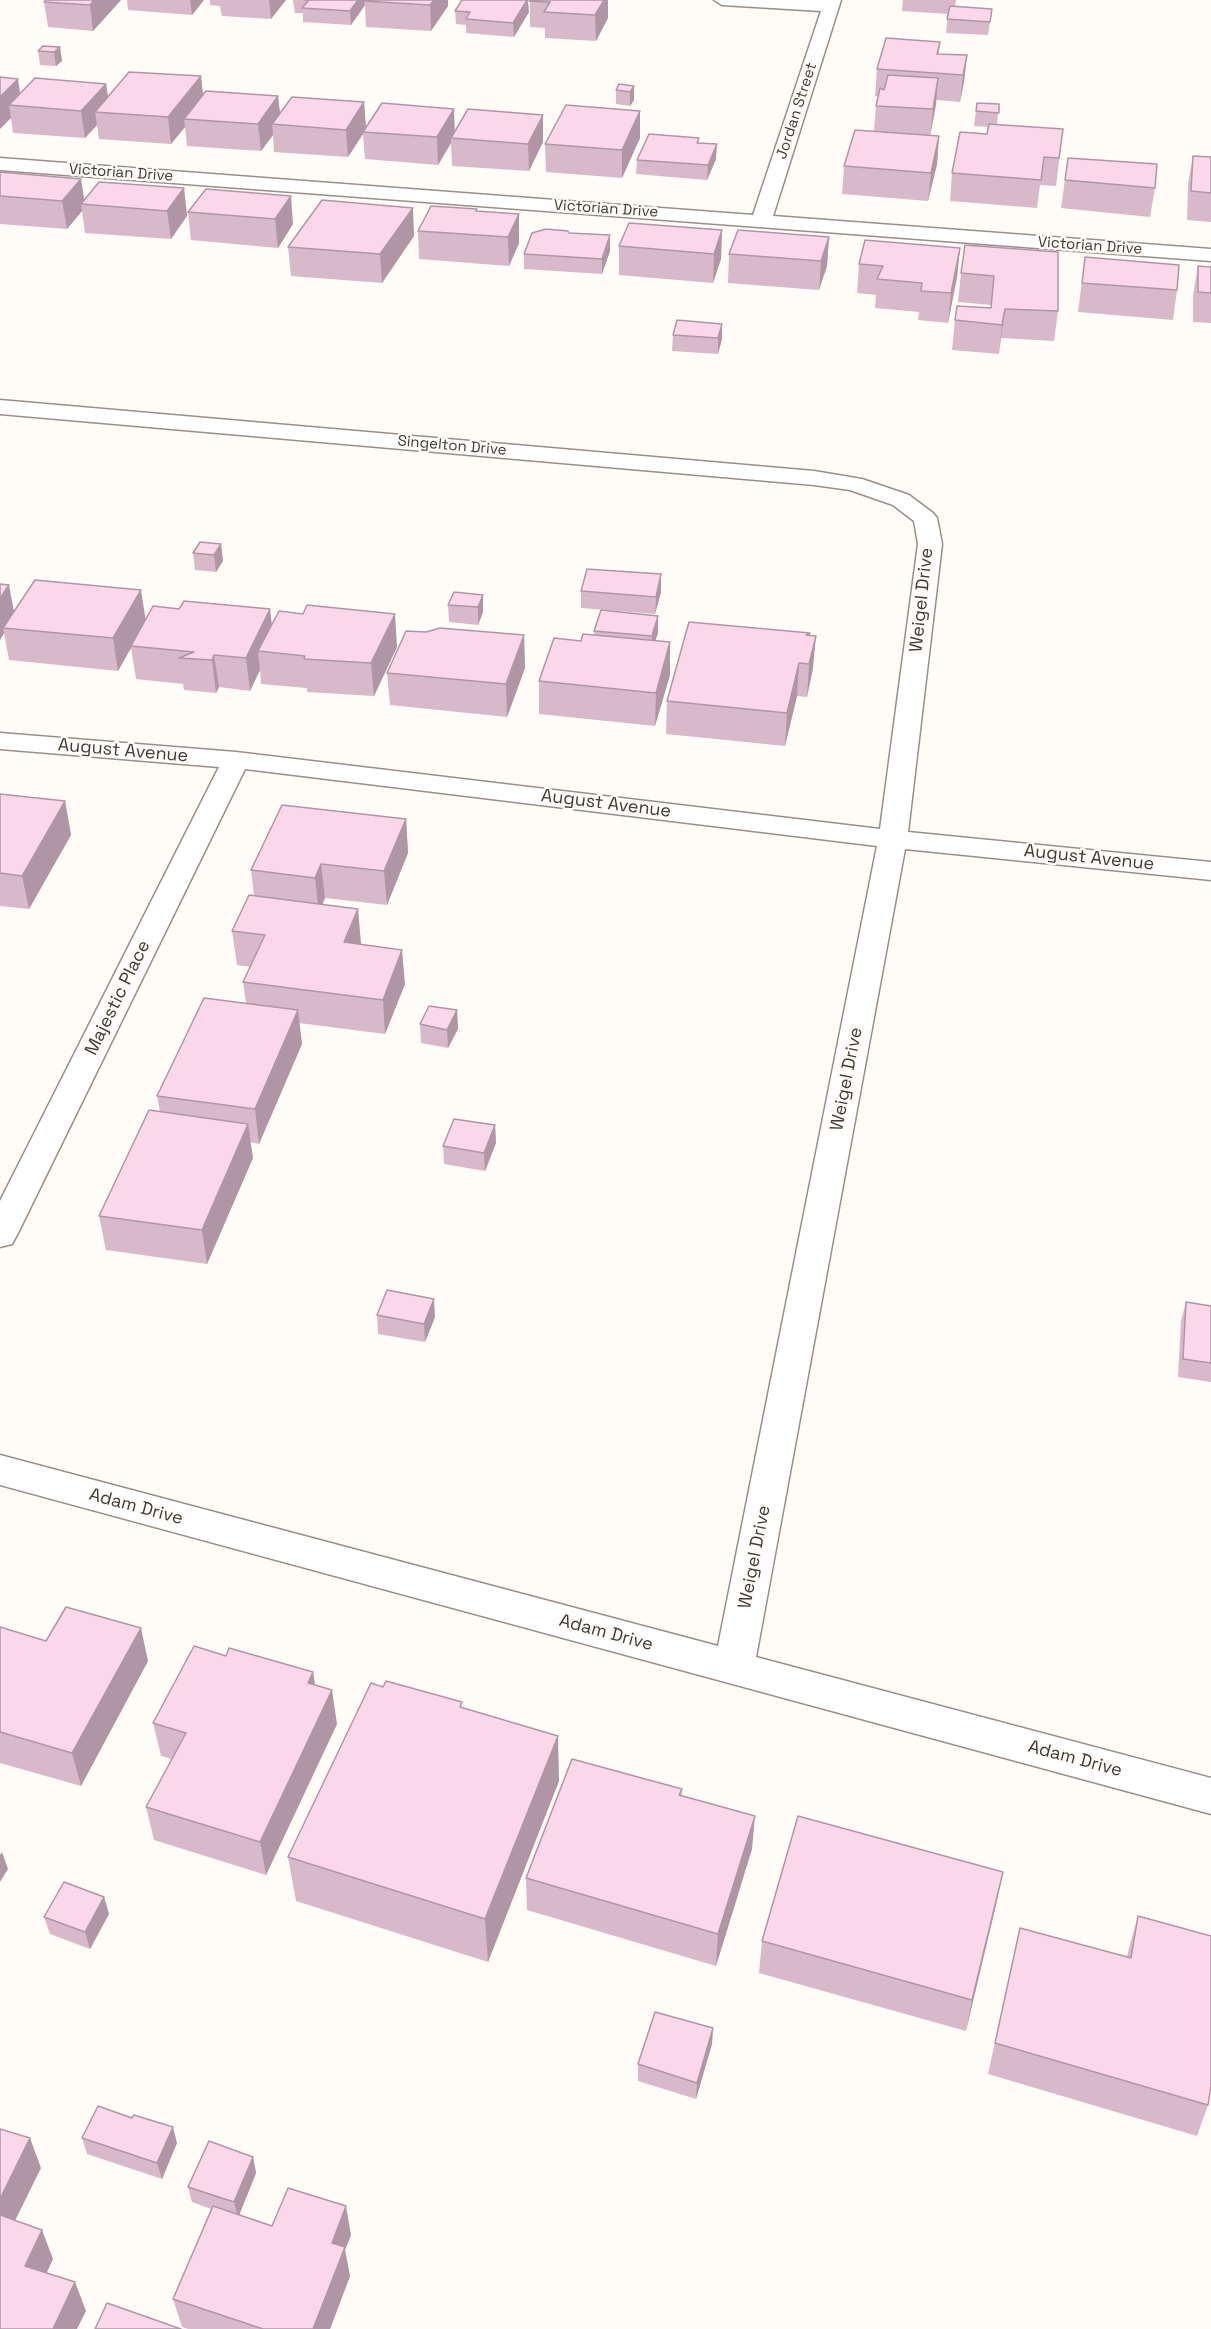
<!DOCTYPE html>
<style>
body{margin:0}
canvas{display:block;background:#fffbf7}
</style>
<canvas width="1211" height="2329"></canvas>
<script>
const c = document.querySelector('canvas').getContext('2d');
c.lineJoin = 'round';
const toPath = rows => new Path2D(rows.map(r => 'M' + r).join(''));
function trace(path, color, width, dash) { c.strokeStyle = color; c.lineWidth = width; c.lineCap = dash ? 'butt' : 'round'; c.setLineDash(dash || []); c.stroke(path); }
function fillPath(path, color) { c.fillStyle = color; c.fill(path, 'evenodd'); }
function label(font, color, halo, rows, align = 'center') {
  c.font = font + ' "Space Grotesk",sans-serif'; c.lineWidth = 5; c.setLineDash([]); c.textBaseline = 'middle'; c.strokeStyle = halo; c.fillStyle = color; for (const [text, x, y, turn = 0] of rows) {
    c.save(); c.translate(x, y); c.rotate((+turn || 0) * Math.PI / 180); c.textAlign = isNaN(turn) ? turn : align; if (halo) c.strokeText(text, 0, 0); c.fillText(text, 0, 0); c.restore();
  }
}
const minor = toPath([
 [714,0,841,0,773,216,1211,249,1211,261,0,170,0,158,753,215,821,11,722,5,714,0],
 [0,400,814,471,862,479,909,495,933,513,937,518,942,544,908,832,1211,862,1211,880,905,849,756,1657,1211,1778,1211,1814,0,1485,0,1455,718,1646,877,846,245,769,17,1235,12,1244,0,1247,0,1201,219,767,0,749,0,733,236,752,880,829,918,544,914,521,893,505,850,490,814,485,0,414,0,400]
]);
const wall = toPath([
 [121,0,93,31,48,27,44,2],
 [127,0,204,0,192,15,128,10],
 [210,0,286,0,271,19,222,16,220,6,210,5],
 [293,0,448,0,448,6,431,31,366,27,365,5,351,25,303,22,303,13,295,13],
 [530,0,608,0,608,18,596,41,545,38,545,28,530,27],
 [903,0,956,0,955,7,992,9,988,35,946,33,948,14,902,11],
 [455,11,529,12,514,37,466,33,466,25,456,24],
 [940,42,939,54,967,55,964,82,960,102,936,100,930,136,939,136,937,164,928,201,842,194,844,166,874,131,876,106,878,96,875,96,877,69],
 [60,47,62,61,56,66,40,65,38,51],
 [0,77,20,93,106,84,108,97,203,95,278,96,280,113,364,102,366,127,455,131,543,142,529,171,452,166,451,143,438,165,365,159,363,134,348,157,274,152,273,135,261,151,187,146,185,127,171,144,99,139,97,125,85,138,13,133,11,118],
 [634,86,634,100,630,106,616,104,616,90],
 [977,103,999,104,997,125,1063,129,1056,186,1040,185,1037,208,950,201,952,173,987,134,989,127,974,126],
 [640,111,640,138,622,178,546,172,545,144],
 [699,138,699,143,716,159,707,180,636,174,637,160],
 [1193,156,1211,157,1211,222,1187,220,1188,184],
 [1068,158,1155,188,1150,217,1061,208],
 [0,172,84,200,184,188,187,216,171,239,85,233,82,211,67,229,0,224],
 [206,189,293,224,278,248,191,240,188,212],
 [477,211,519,214,519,243,509,266,419,259,418,231],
 [722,230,721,259,713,283,619,275,619,246],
 [569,233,610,251,602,274,524,269,524,254],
 [414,236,382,283,291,276,288,247],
 [829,237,827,266,819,290,728,283,729,254],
 [965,245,1058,311,1054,341,1001,338,999,354,952,350,955,320,991,308,991,305,958,302,961,273],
 [960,248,957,277,948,323,918,320,919,312,875,308,876,295,857,293,859,264],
 [1085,257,1177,290,1173,320,1078,312],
 [1198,266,1211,267,1211,323,1193,322,1193,295],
 [677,320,722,339,718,354,672,351,673,335],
 [221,544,223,561,216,572,195,570,193,553],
 [661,574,661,592,655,614,581,608,581,591],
 [0,584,14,611,146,620,272,624,397,647,374,696,307,692,307,688,261,684,260,670,250,691,219,687,216,693,184,690,183,684,136,679,131,648,118,671,9,660,4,633,0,640],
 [483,595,483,612,478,625,449,622,448,605],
 [594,631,658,633,655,641,670,642,670,675,655,726,539,714,539,681,581,641,594,635],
 [426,632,524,635,525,668,507,717,390,705,387,673],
 [810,633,813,668,807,697,797,696,785,746,666,734,667,701],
 [0,794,65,801,71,835,29,909,0,906],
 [406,819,408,853,387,905,325,898,322,905,361,943,360,944,405,984,385,1034,299,1023,302,1044,259,1144,250,1142,253,1158,207,1264,106,1250,99,1216,160,1112,157,1096,246,1003,243,982,250,967,237,965,232,931,254,896,251,870],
 [457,1010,458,1029,448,1048,421,1043,420,1024],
 [495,1125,496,1143,485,1171,444,1164,443,1146],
 [1186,1302,1211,1306,1211,1382,1178,1377,1181,1321],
 [377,1315,435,1317,425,1342,378,1334],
 [0,1627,46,1641,148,1661,81,1786,0,1763],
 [226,1656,313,1672,315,1686,337,1724,266,1875,154,1840,146,1807,172,1759,161,1756,153,1723],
 [462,1708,559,1781,488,1962,296,1901,288,1857],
 [682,1789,682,1796,752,1849,716,1966,527,1910,526,1878],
 [1003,1872,966,2031,759,1973,762,1941],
 [104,1897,109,1914,90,1949,50,1934,44,1917],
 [1138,1916,1208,2105,1197,2136,988,2074,1020,1928,1127,1957,1129,1948],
 [713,2028,712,2044,696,2099,638,2081,638,2064],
 [82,2138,177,2143,162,2179,87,2154],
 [253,2157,256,2173,239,2215,272,2226,351,2235,345,2250,350,2276,330,2329,188,2329,182,2327,173,2299,211,2209,192,2202,188,2187]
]);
const shadedWall = toPath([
 [94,0,121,0,93,31,90,5],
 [190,0,204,0,192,15],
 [269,0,286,0,271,19],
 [358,0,368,0,364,1,365,5,351,25,350,11],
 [434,0,448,0,448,6,431,31,430,5],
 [527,0,528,0,529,12,514,37,513,23],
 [604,0,608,0,608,18,596,41,595,15],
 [60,47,62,61,56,66,54,52],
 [967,55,964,82,960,102,963,75],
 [201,76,204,103,184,119,185,127,171,144,168,117],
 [938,78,936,105,930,137,933,109],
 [18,79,22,105,9,105,11,118,0,129,0,97],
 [106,84,110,111,95,112,97,125,85,138,81,111],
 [634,86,634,100,630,106,630,92],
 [278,96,281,123,272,124,273,135,261,151,258,124],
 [364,102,366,129,363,132,363,134,348,157,346,130],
 [454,109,455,136,451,138,451,143,438,165,437,137],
 [640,111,640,138,622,178,622,150],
 [543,115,543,142,529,171,528,144],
 [939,136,937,164,928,201,931,173],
 [717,144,716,159,707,180,708,165],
 [81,179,85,204,81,204,82,211,67,229,62,201],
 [184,188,187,216,171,239,167,211],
 [291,196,293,224,278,248,275,219],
 [413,208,414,236,382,283,380,254],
 [519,214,519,243,509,266,508,237],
 [722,230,721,259,713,283,714,254],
 [610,235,610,251,602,274,602,259],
 [829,237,827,266,819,290,821,261],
 [960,248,957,277,948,323,951,293],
 [1005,309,1001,338,999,354,1002,325],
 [722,324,722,339,718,354,718,338],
 [221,544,223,561,216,572,214,555],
 [661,574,661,592,655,614,656,597],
 [9,585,15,617,3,628,4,633,0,640,0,598],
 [141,590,146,622,131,646,131,648,118,671,113,638],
 [483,595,483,612,478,625,478,607],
 [270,609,274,642,258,651,260,670,250,691,246,658],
 [395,614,397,647,374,696,371,663],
 [658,616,658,633,651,654,652,636],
 [524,635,525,668,507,717,506,684],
 [816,636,813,668,807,697,809,664],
 [670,642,670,675,655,726,656,693],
 [214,655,219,687,216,693,212,660],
 [799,663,797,696,785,746,787,713],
 [65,801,71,835,29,909,22,876],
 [406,819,408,853,387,905,384,871],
 [321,864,325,898,319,912,315,878],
 [358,909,361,943,347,976,344,942],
 [402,950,405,984,385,1034,383,1000],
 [298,1010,302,1044,259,1144,255,1109],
 [457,1010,458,1029,448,1048,447,1030],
 [248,1124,253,1158,207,1264,202,1230],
 [495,1125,496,1143,485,1171,484,1153],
 [434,1299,435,1317,425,1342,424,1324],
 [141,1628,148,1661,81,1786,72,1753],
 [313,1672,318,1705,308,1683],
 [332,1690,337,1724,266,1875,260,1842],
 [558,1736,559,1781,488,1962,485,1919],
 [755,1816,752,1849,716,1966,718,1934],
 [2,1852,8,1869,0,1882,0,1855],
 [1003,1872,996,1905,966,2031,972,2000],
 [104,1897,109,1914,90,1949,85,1932],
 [713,2028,712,2044,696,2099,697,2083],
 [173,2127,177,2143,162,2179,157,2163],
 [30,2138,41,2168,5,2241,0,2228,0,2199],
 [253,2157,256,2173,238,2218,234,2202],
 [346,2206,351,2235,345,2250,350,2276,330,2329,313,2329,332,2243],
 [42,2230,53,2259,37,2294,25,2266],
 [75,2282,86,2311,77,2329,53,2329]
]);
const building = toPath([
 [46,0,94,0,90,5,44,2,46,0],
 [305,0,358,0,350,11,302,8,309,0,305,0],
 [365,0,434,0,430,5,364,1,365,0],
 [462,0,527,0,513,23,466,19,470,12,455,11,462,0],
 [530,0,604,0,595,15,544,12,550,2,529,1,530,0],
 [950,6,992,9,990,22,947,19,950,6],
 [886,38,940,42,937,54,967,55,963,75,877,69,886,38],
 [43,46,60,47,54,52,38,51,43,46],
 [129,72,201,76,168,117,95,112,129,72],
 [888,75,938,78,933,109,876,106,880,88,884,90,888,75],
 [0,77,18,79,0,97,0,77],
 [35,78,106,84,81,111,9,105,35,78],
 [619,84,634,86,630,92,616,90,619,84],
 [206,91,278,96,258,124,184,119,206,91],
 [292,97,364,102,346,130,272,124,292,97],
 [382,103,454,109,437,137,363,132,382,103],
 [977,103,999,104,999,113,976,111,977,103],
 [566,105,640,111,622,150,545,144,566,105],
 [468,109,543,115,528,144,451,138,468,109],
 [989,124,1063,129,1059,158,1044,157,1041,180,952,173,960,132,987,134,989,124],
 [855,130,939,136,931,173,844,166,855,130],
 [649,134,699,138,697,143,717,144,708,165,637,160,649,134],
 [1193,156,1211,157,1211,193,1191,191,1193,156],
 [1068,158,1157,164,1155,188,1065,180,1068,158],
 [0,172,81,179,62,201,0,196,0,172],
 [99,182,184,188,167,211,81,204,99,182],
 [206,189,291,196,275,219,188,212,206,189],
 [322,200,413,208,380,254,288,247,322,200],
 [431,206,477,209,476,211,519,214,508,237,418,231,431,206],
 [629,223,722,230,714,254,619,246,629,223],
 [546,229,568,231,569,233,610,235,602,259,524,254,532,233,546,229],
 [738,230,829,237,821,261,729,254,738,230],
 [865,240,960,248,951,293,921,291,922,283,877,279,883,266,859,264,865,240],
 [965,245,1058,252,1058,311,1005,309,1002,325,955,320,957,306,991,308,994,276,961,273,965,245],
 [1085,257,1179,265,1177,290,1082,283,1085,257],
 [1198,266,1211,267,1211,293,1198,292,1198,266],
 [677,320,722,324,718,338,673,335,677,320],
 [200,542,221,544,214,555,193,553,200,542],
 [587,569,661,574,656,597,581,591,587,569],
 [35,580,141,590,113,638,3,628,35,580],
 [0,584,9,585,0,598,0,584],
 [454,592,483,595,478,607,448,605,454,592],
 [184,601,270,609,246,658,214,655,212,660,179,658,194,652,131,646,153,606,179,609,184,601],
 [307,605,395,614,371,663,304,659,305,656,258,651,279,611,303,614,307,605],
 [601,610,658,616,652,636,594,631,601,610],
 [689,622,810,633,806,635,816,636,809,664,799,663,787,713,667,701,689,622],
 [440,628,524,635,506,684,387,673,406,631,426,632,440,628],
 [583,634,670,642,656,693,539,681,554,638,581,641,583,634],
 [0,794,65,801,22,876,0,873,0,794],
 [282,805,406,819,384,871,321,864,315,878,251,870,282,805],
 [249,895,358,909,344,942,402,950,383,1000,243,982,265,935,232,931,249,895],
 [204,998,298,1010,255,1109,157,1096,204,998],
 [429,1006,457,1010,447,1030,420,1024,429,1006],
 [149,1110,248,1124,202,1230,99,1216,149,1110],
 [454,1119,495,1125,484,1153,443,1146,454,1119],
 [387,1290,434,1299,424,1324,377,1315,387,1290],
 [1186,1302,1211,1306,1211,1363,1183,1359,1186,1302],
 [66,1607,141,1628,72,1753,0,1732,0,1627,46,1641,66,1607],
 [194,1646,226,1656,229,1648,313,1672,308,1683,332,1690,260,1842,146,1807,186,1733,153,1723,194,1646],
 [386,1681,462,1702,460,1707,558,1736,485,1919,288,1857,371,1683,383,1687,386,1681],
 [572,1759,682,1789,679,1795,755,1816,718,1934,526,1878,572,1759],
 [798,1816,1003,1872,972,2000,762,1941,798,1816],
 [64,1882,104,1897,85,1932,44,1917,64,1882],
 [1138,1916,1211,1936,1211,2086,1208,2105,995,2043,1020,1928,1131,1958,1138,1916],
 [655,2012,713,2028,697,2083,638,2064,655,2012],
 [98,2106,132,2118,134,2115,173,2127,157,2163,82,2138,98,2106],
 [0,2129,30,2138,0,2199,0,2129],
 [209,2141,253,2157,234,2202,188,2187,209,2141],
 [288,2188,346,2206,332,2243,345,2247,313,2329,263,2329,173,2299,213,2206,272,2226,288,2188],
 [0,2215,42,2230,25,2266,75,2282,53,2329,0,2329,0,2215],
 [107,2303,181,2329,95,2329,107,2303]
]);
const farStreetnames = [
 ["Jordan Street",797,111,-72],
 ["Victorian Drive",121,173,4],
 ["Victorian Drive",606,209,4],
 ["Victorian Drive",1090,246,4],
 ["Singelton Drive",452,446,5]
];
const streetNames = [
 ["Weigel Drive",922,600,-84],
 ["August Avenue",123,751,5],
 ["August Avenue",606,804,7],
 ["August Avenue",1089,858,6],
 ["Majestic Place",118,998,-64],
 ["Weigel Drive",847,1079,-79],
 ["Adam Drive",136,1507,15],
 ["Weigel Drive",755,1557,-79],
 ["Adam Drive",606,1633,15],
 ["Adam Drive",1075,1759,15]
];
trace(minor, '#998f88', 3);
fillPath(minor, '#fff');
fillPath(wall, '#d8b9c9');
fillPath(shadedWall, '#b096a4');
fillPath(building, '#fbd7ea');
trace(building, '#b096a4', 1.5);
label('15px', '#3f3b38', '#fffbf7', farStreetnames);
label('18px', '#3f3b38', '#fffbf7', streetNames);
</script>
